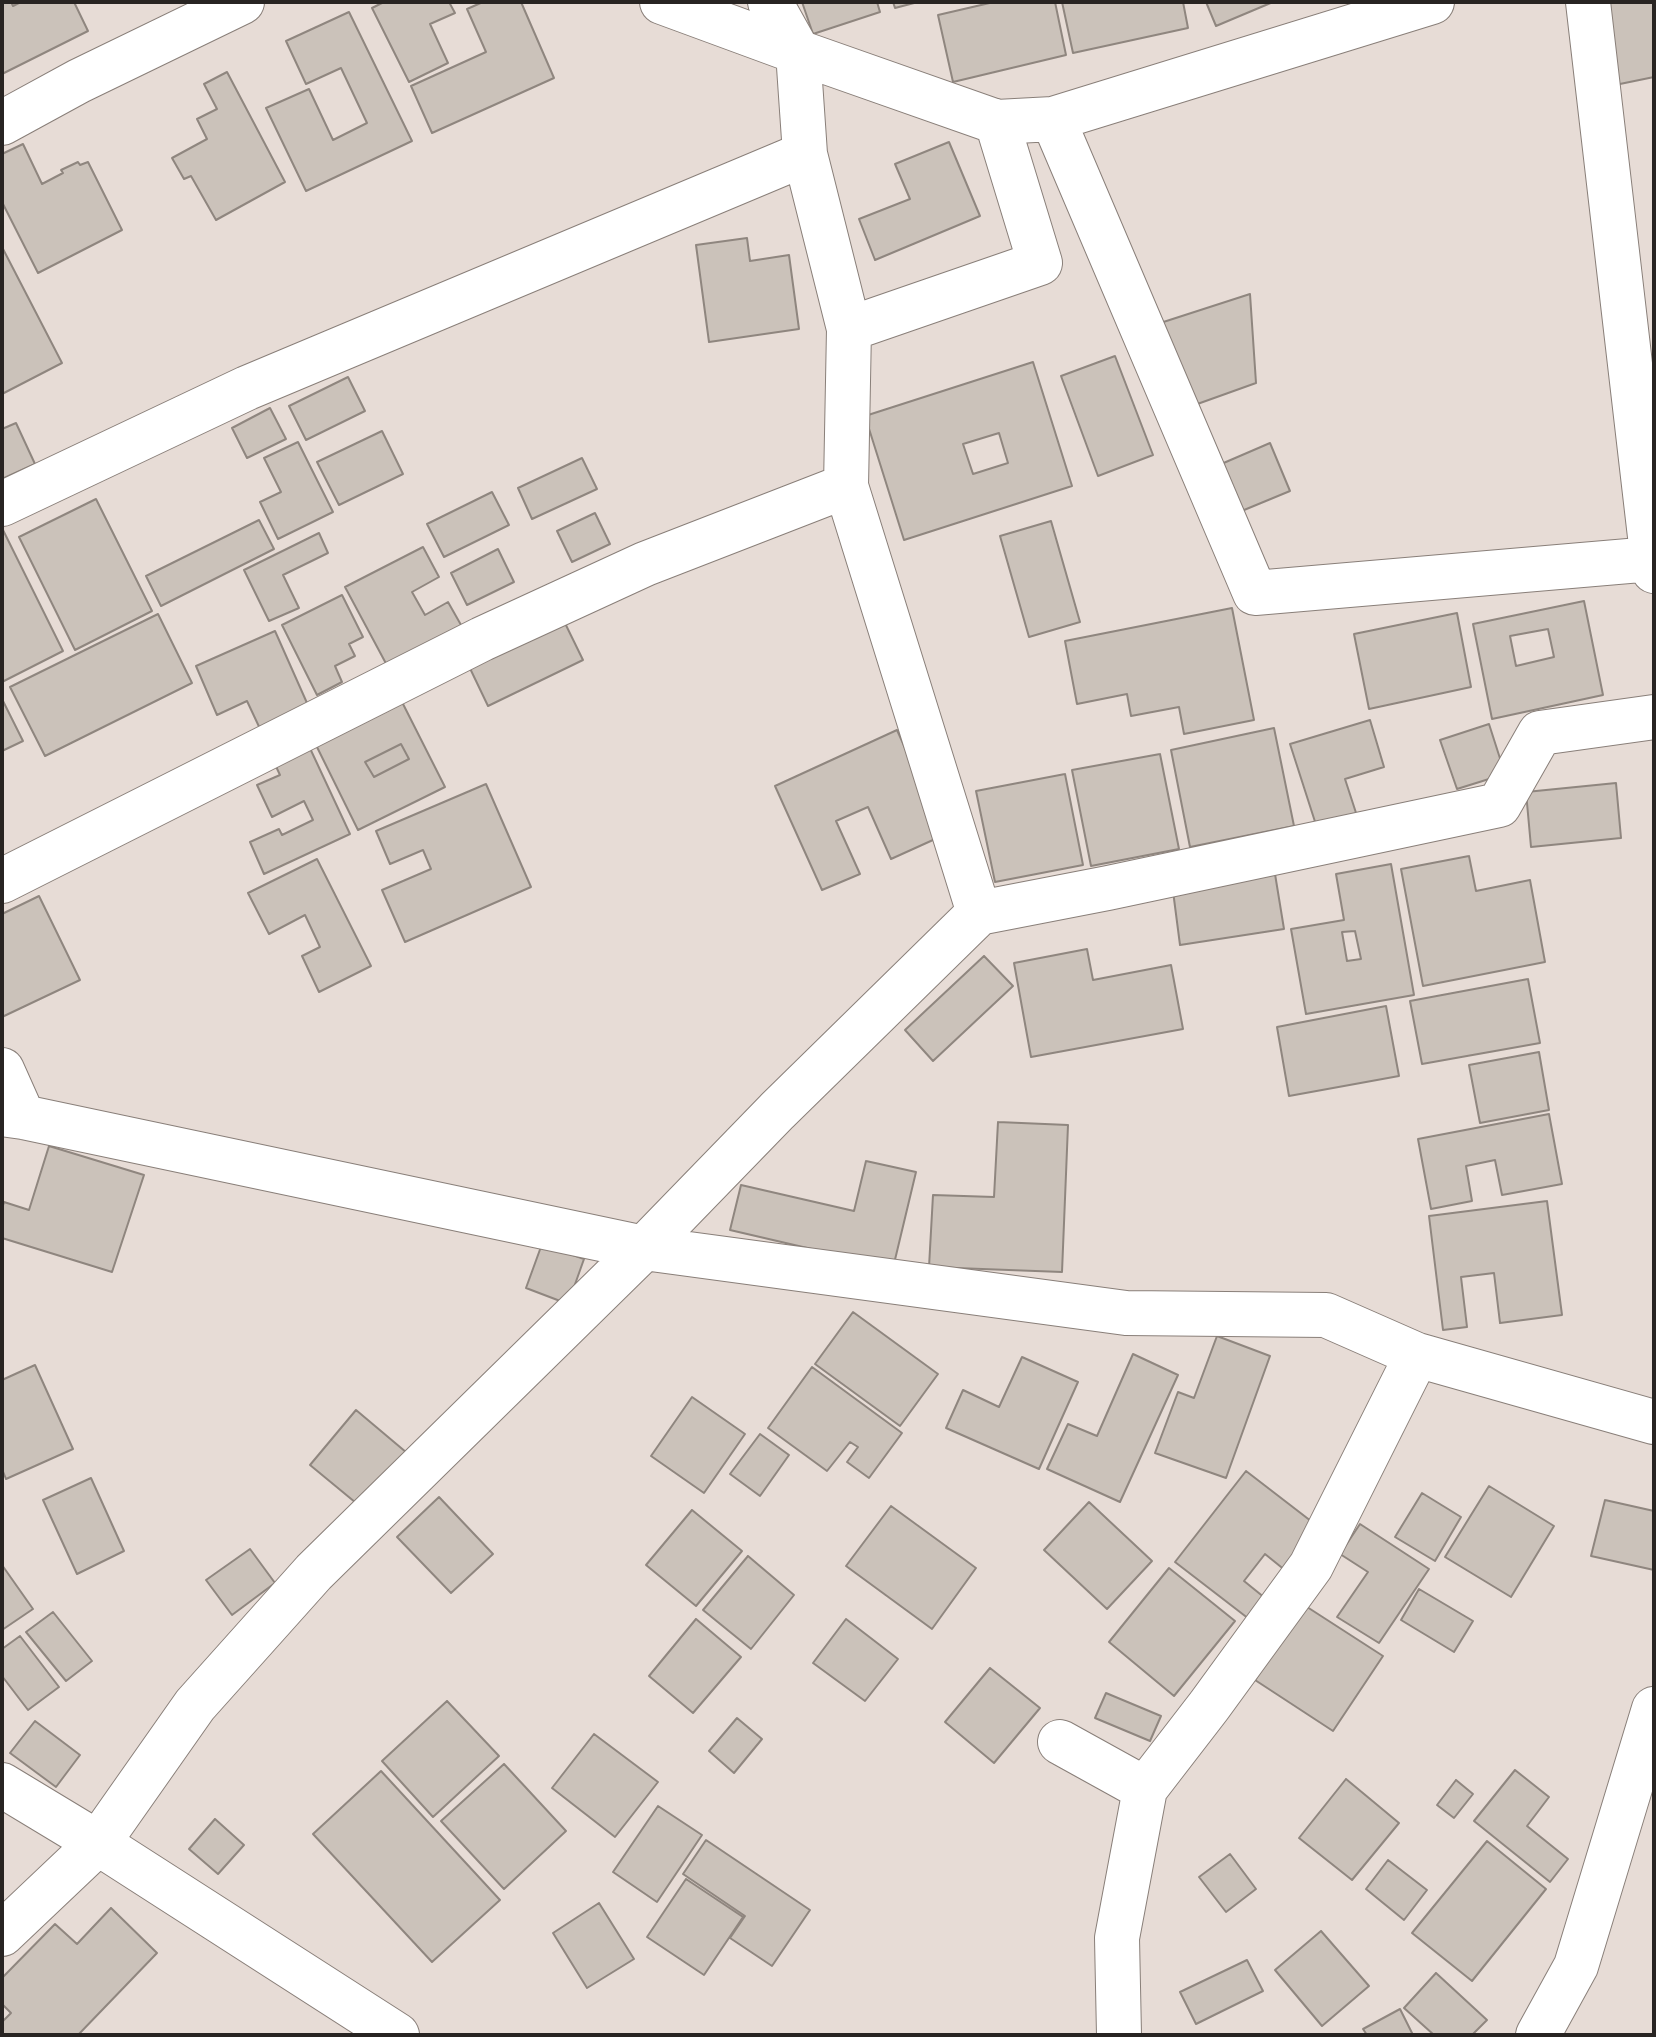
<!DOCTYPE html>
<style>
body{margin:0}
#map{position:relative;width:1656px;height:2037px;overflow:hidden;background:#e7dcd6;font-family:Raleway,sans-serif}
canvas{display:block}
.frame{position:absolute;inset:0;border:4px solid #282422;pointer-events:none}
</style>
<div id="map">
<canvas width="1656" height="2037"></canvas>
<div class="frame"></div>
</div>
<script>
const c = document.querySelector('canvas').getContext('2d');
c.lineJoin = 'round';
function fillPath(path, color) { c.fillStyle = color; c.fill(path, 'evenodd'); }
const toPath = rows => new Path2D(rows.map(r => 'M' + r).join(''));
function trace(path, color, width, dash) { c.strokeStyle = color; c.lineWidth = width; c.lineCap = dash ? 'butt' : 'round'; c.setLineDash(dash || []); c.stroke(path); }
const building = toPath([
 [2,2,11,2,13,6,21,2,74,2,88,31,2,74,2,2],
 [384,2,449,2,455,13,430,24,448,63,409,82,372,8,384,2],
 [483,2,521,2,554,78,432,133,411,86,486,52,467,9,483,2],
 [802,2,877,2,880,12,813,34,802,2],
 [893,2,918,2,895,8,893,2],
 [994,2,1055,2,1066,55,953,82,938,15,994,2],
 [1062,2,1183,2,1188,28,1073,53,1062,2],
 [1206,2,1273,2,1216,26,1206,2],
 [1597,2,1654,2,1654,77,1615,85,1597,2],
 [349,12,412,141,306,191,266,108,309,89,333,140,367,123,341,68,306,84,286,41,349,12],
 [227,72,285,182,216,220,191,176,184,179,172,158,207,139,197,119,217,109,204,84,227,72],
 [949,142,980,216,875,260,859,219,910,199,895,164,949,142],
 [23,144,42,184,63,173,61,170,78,162,80,165,88,162,122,230,38,273,2,202,2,154,23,144],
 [747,238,750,261,789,255,799,329,709,342,696,245,747,238],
 [2,247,62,363,2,394,2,247],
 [1250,294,1256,383,1189,407,1151,326,1250,294],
 [1115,356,1153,455,1098,476,1061,376,1115,356],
 [1033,362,1072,486,904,540,865,416,1033,362],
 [999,433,1008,463,973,474,963,444,999,433],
 [348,377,365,411,306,440,289,406,348,377],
 [270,408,286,439,247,458,232,428,270,408],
 [16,423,35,464,2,479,2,429,16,423],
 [382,431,403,474,339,505,317,462,382,431],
 [298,442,333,512,278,539,260,502,281,492,264,458,298,442],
 [1270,443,1290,491,1232,515,1212,468,1270,443],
 [582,458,597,489,532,519,518,488,582,458],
 [492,492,509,525,444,557,427,524,492,492],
 [96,499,152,611,75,650,19,537,96,499],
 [595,513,610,544,572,562,557,531,595,513],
 [259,520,274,549,161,606,146,576,259,520],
 [1051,521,1080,622,1029,637,1000,536,1051,521],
 [3,530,63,651,2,682,2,531,3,530],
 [319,533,328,553,283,575,299,608,269,621,244,570,319,533],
 [423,547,439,577,412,592,425,615,448,602,465,632,390,671,345,587,423,547],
 [498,549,514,582,467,605,451,573,498,549],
 [342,595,363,637,349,644,355,656,335,666,342,682,317,695,282,625,342,595],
 [1584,601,1603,695,1492,719,1473,624,1584,601],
 [1548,629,1554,657,1516,666,1510,636,1548,629],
 [1232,608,1254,720,1184,734,1179,707,1131,716,1127,694,1077,704,1065,641,1232,608],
 [1457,613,1471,687,1369,709,1354,634,1457,613],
 [158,614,192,683,45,756,10,687,158,614],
 [561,615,583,660,488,706,466,660,561,615],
 [275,631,311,712,262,733,247,701,217,715,196,666,275,631],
 [400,698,445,787,358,830,314,741,400,698],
 [401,744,409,759,374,777,365,762,401,744],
 [2,699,23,741,2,751,2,699],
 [1370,720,1384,767,1345,779,1358,819,1318,831,1290,744,1370,720],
 [1489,724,1505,774,1457,789,1440,740,1489,724],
 [1274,728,1294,826,1190,847,1171,750,1274,728],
 [897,730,944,835,891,859,868,807,836,821,860,874,822,890,775,786,897,730],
 [308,744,350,834,264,874,250,842,279,829,282,835,313,820,304,801,272,817,257,785,280,775,273,760,308,744],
 [401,744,409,759,374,777,365,762,401,744],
 [1160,754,1179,849,1091,866,1072,770,1160,754],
 [1065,774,1083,865,995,882,976,791,1065,774],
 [1616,783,1621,838,1531,847,1526,792,1616,783],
 [486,784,531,887,405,942,382,890,431,869,423,850,390,864,376,831,486,784],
 [1469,856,1476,891,1530,880,1545,962,1423,986,1401,869,1469,856],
 [317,859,371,966,319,992,302,956,320,947,305,915,269,934,248,893,317,859],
 [1391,864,1414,995,1306,1014,1291,929,1344,920,1336,874,1391,864],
 [1355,931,1361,959,1347,961,1342,932,1355,931],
 [1275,874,1284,929,1180,945,1173,891,1275,874],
 [39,896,80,980,2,1017,2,914,39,896],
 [1087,949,1093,980,1171,965,1183,1029,1031,1057,1014,963,1087,949],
 [984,956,1013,986,933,1061,905,1030,984,956],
 [1528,979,1540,1043,1422,1064,1410,1001,1528,979],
 [1386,1006,1399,1076,1289,1096,1277,1027,1386,1006],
 [1539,1052,1549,1110,1480,1123,1469,1065,1539,1052],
 [1549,1114,1562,1184,1502,1195,1495,1160,1466,1166,1472,1201,1431,1209,1418,1139,1549,1114],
 [998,1122,1068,1125,1062,1272,929,1267,933,1195,994,1197,998,1122],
 [49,1146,144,1175,112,1272,2,1238,2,1209,4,1202,29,1210,49,1146],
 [866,1161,916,1172,893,1268,730,1230,741,1185,854,1211,866,1161],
 [1547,1201,1562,1315,1500,1323,1494,1273,1461,1277,1467,1327,1443,1330,1429,1216,1547,1201],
 [542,1244,584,1259,568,1304,526,1288,542,1244],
 [853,1312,938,1374,900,1426,815,1364,853,1312],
 [1217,1336,1270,1356,1226,1478,1155,1453,1178,1392,1194,1398,1217,1336],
 [1133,1354,1178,1375,1120,1502,1047,1469,1068,1424,1097,1436,1133,1354],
 [1022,1357,1078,1382,1039,1469,946,1428,963,1390,999,1407,1022,1357],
 [35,1365,73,1449,6,1479,2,1469,2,1380,35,1365],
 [812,1367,902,1433,869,1478,847,1462,858,1447,850,1442,827,1471,768,1428,812,1367],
 [692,1397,745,1434,704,1493,651,1456,692,1397],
 [356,1410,413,1458,367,1512,310,1465,356,1410],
 [760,1434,789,1455,760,1496,730,1474,760,1434],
 [1246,1471,1320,1528,1286,1571,1265,1554,1244,1581,1265,1598,1249,1619,1175,1562,1246,1471],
 [91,1478,124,1551,77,1574,43,1500,91,1478],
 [1489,1486,1554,1526,1511,1597,1445,1557,1489,1486],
 [1422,1493,1461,1517,1435,1561,1395,1537,1422,1493],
 [439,1497,493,1554,451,1593,397,1537,439,1497],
 [1605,1500,1654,1511,1654,1570,1591,1556,1605,1500],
 [1089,1502,1152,1561,1107,1609,1044,1550,1089,1502],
 [891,1506,976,1568,932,1629,846,1566,891,1506],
 [692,1510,742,1551,696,1606,646,1565,692,1510],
 [1360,1524,1429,1569,1379,1643,1337,1617,1368,1572,1340,1554,1360,1524],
 [250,1549,275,1583,232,1615,206,1580,250,1549],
 [748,1556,794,1595,751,1649,703,1610,748,1556],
 [2,1565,33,1609,2,1630,2,1565],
 [1169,1568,1235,1621,1174,1696,1109,1642,1169,1568],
 [1419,1589,1473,1621,1454,1652,1401,1620,1419,1589],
 [1304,1605,1383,1656,1333,1731,1255,1680,1304,1605],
 [53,1612,92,1661,66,1681,26,1632,53,1612],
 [696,1619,741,1657,693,1713,649,1676,696,1619],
 [846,1619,898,1659,865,1701,813,1663,846,1619],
 [20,1636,59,1687,28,1710,2,1676,2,1649,20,1636],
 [990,1668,1040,1708,994,1763,945,1722,990,1668],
 [1106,1693,1161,1716,1150,1741,1095,1718,1106,1693],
 [447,1701,499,1756,433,1817,382,1761,447,1701],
 [737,1718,762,1739,734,1773,709,1751,737,1718],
 [35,1721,80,1755,56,1787,10,1753,35,1721],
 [594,1734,658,1782,615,1837,552,1788,594,1734],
 [504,1764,566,1831,504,1889,441,1821,504,1764],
 [1515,1770,1549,1797,1527,1826,1568,1859,1550,1882,1474,1821,1515,1770],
 [381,1771,500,1900,432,1962,313,1834,381,1771],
 [1346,1779,1399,1823,1352,1880,1299,1838,1346,1779],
 [1456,1780,1473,1794,1454,1818,1437,1805,1456,1780],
 [658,1806,702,1835,657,1902,613,1872,658,1806],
 [215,1819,244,1845,218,1874,189,1849,215,1819],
 [706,1840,810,1910,772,1966,730,1938,745,1916,683,1874,706,1840],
 [1487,1841,1546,1889,1472,1981,1412,1933,1487,1841],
 [1230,1854,1256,1889,1226,1912,1199,1877,1230,1854],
 [1388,1860,1427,1890,1404,1920,1366,1889,1388,1860],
 [686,1879,743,1917,704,1975,647,1937,686,1879],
 [599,1903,634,1959,587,1988,553,1933,599,1903],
 [111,1908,157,1953,78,2035,2,2035,2,2022,11,2013,2,2004,2,1978,55,1924,77,1944,111,1908],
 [1321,1931,1369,1986,1322,2026,1275,1970,1321,1931],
 [1247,1960,1263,1991,1196,2024,1180,1992,1247,1960],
 [1436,1973,1487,2020,1472,2035,1434,2035,1404,2008,1436,1973],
 [1400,2009,1413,2035,1367,2035,1363,2029,1400,2009]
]);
const minor = toPath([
 [662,2,798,52,997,122],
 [770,2,798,52,805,154,849,329,846,486,979,913],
 [1588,2,1654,571],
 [1053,119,1255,593,1652,559],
 [2,123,79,81,242,2],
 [849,329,1040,263,997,122,1053,119,1432,2],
 [2,504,247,388,805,154],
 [2,881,482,639,645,564,846,486],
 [2,1070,23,1117],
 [2,1114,23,1117,644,1248,1126,1313,1326,1315,1417,1355,1654,1422],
 [1060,1742,1145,1789,1209,1706,1311,1566,1417,1355],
 [2,1785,98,1843,397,2035],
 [2,1934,98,1843,195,1705,314,1572,644,1248,777,1111,979,913,1108,888,1499,805,1540,733,1654,717],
 [1119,2035,1117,1938,1145,1789],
 [1538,2035,1576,1966,1654,1709]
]);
fillPath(building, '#cbc2ba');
trace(building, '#8f867f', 2);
trace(minor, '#897f79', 46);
trace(minor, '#fff', 44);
</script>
